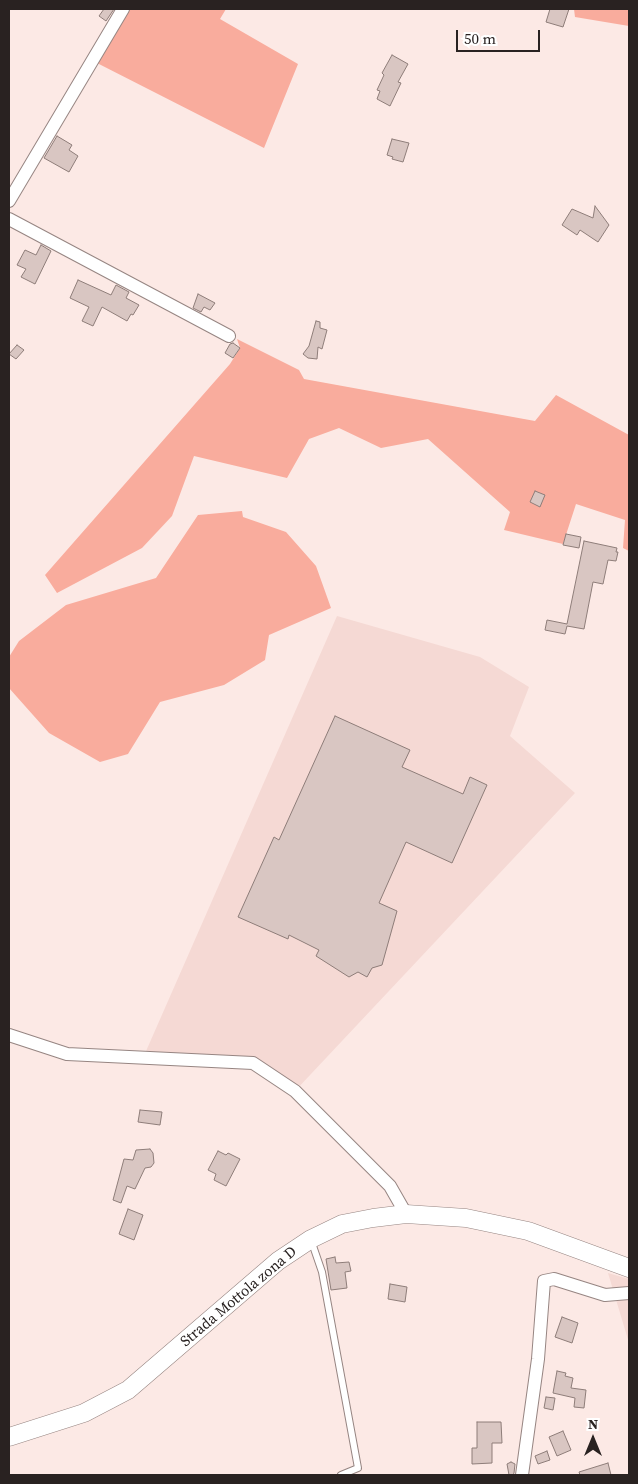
<!DOCTYPE html>
<style>
body{margin:0}
#map{position:relative;width:638px;height:1484px;overflow:hidden;background:#fce9e5;font-family:"Source Serif 4",serif}
canvas{display:block}
.frame{position:absolute;inset:0;border:10px solid #292221;pointer-events:none}
.north{position:absolute;left:568px;top:1414px;width:50px;height:50px;-webkit-text-stroke:4px #fff;paint-order:stroke;rotate:0deg;font-size:14px;font-weight:700;line-height:20px;text-align:center;color:#292221}
.north::after{content:'';display:block;margin:auto;width:18px;height:22px;background:#292221;clip-path:polygon(50% 0,100% 100%,50% 72%,0 100%)}
.scale{position:absolute;left:456px;top:30px;width:84px;height:22px;box-sizing:border-box;border:2px solid #292221;border-top:0;padding-left:6px;font-size:15px;line-height:18px;white-space:nowrap;color:#292221;-webkit-text-stroke:4px #fff;paint-order:stroke}
</style>
<div id="map">
<canvas width="638" height="1484"></canvas>
<div class="frame"></div>
<div class="north">N</div>
<div class="scale">50 m</div>
</div>
<script>
const c = document.querySelector('canvas').getContext('2d');
c.lineJoin = 'round';
function fillPath(path, color) { c.fillStyle = color; c.fill(path, 'evenodd'); }
const toPath = rows => new Path2D(rows.map(r => 'M' + r).join(''));
function trace(path, color, width, dash) { c.strokeStyle = color; c.lineWidth = width; c.lineCap = dash ? 'butt' : 'round'; c.setLineDash(dash || []); c.stroke(path); }
function label(font, color, halo, rows, align = 'center') {
  c.font = font + ' "Source Serif 4",serif'; c.lineWidth = 4; c.setLineDash([]); c.textBaseline = 'middle'; c.strokeStyle = halo; c.fillStyle = color; for (const [text, x, y, turn = 0] of rows) {
    c.save(); c.translate(x, y); c.rotate((+turn || 0) * Math.PI / 180); c.textAlign = isNaN(turn) ? turn : align; if (halo) c.strokeText(text, 0, 0); c.fillText(text, 0, 0); c.restore();
  }
}
const built = toPath([
 [337,616,480,657,529,687,510,736,575,793,295,1091,253,1063,143,1058],
 [608,1273,629,1279,629,1343]
]);
const green = toPath([
 [128,9,226,9,220,19,298,64,264,148,95,62],
 [574,9,629,9,629,26,575,17],
 [237,339,299,370,304,379,535,421,556,395,629,435,629,551,623,548,625,520,576,504,563,544,504,530,510,512,428,439,381,448,339,428,309,439,287,478,194,456,172,516,142,548,57,593,45,575,230,364,240,348],
 [242,511,243,517,286,532,316,566,331,608,269,635,265,660,224,685,160,702,128,754,100,762,49,733,9,688,9,657,19,641,66,605,156,578,198,515]
]);
const building = toPath([
 [104,9,114,9,106,21,99,16,104,9],
 [550,9,569,9,563,27,546,22,550,9],
 [392,55,408,64,398,82,401,83,390,106,377,99,380,91,377,90,384,75,382,73,392,55],
 [57,136,72,145,69,150,78,156,69,172,44,158,57,136],
 [392,139,409,143,403,162,392,159,393,157,387,155,392,139],
 [595,206,609,225,598,242,580,230,577,235,562,225,572,209,593,218,595,206],
 [41,245,51,251,35,284,21,277,26,269,17,265,25,250,36,255,41,245],
 [78,280,111,295,116,285,129,292,126,298,139,305,133,315,131,314,127,321,102,307,93,326,82,321,89,307,70,298,78,280],
 [198,294,215,303,210,310,204,307,201,312,193,308,198,294],
 [316,321,320,322,320,328,327,330,322,349,318,347,317,359,308,358,303,354,309,346,316,321],
 [233,343,240,348,233,358,225,353,230,344,233,343],
 [17,345,24,350,16,359,9,354,17,345],
 [535,491,545,495,540,507,530,502,535,491],
 [566,534,581,537,579,548,563,545,566,534],
 [584,541,617,548,616,552,618,552,616,561,608,560,603,584,593,582,584,629,567,626,565,634,545,630,547,620,567,624,584,541],
 [335,716,410,750,402,767,463,794,470,777,487,785,452,863,406,842,379,903,397,911,382,965,372,968,367,977,358,972,349,977,316,956,319,950,289,935,288,939,238,917,274,837,279,840,335,716],
 [140,1110,162,1112,160,1125,138,1122,140,1110],
 [150,1149,153,1153,154,1163,151,1167,145,1168,135,1189,127,1186,121,1203,113,1200,124,1159,133,1160,136,1150,150,1149],
 [218,1151,226,1155,228,1153,240,1159,226,1186,214,1180,216,1174,208,1170,218,1151],
 [128,1209,143,1215,134,1240,119,1234,128,1209],
 [335,1257,336,1263,349,1262,351,1271,345,1272,347,1288,331,1290,326,1259,335,1257],
 [390,1284,407,1287,405,1302,388,1299,390,1284],
 [562,1317,578,1323,572,1343,555,1337,562,1317],
 [557,1371,566,1373,565,1376,573,1378,571,1388,586,1390,584,1408,574,1407,575,1398,553,1393,557,1371],
 [546,1397,555,1398,553,1410,544,1408,546,1397],
 [477,1422,501,1422,502,1443,492,1443,492,1463,472,1464,472,1448,477,1448,477,1422],
 [563,1431,571,1450,557,1456,549,1437,563,1431],
 [547,1451,550,1460,538,1464,535,1456,547,1451],
 [511,1462,515,1464,514,1473,513,1475,509,1475,507,1464,511,1462],
 [608,1463,611,1475,580,1475,579,1472,608,1463]
]);
const service = toPath([
 [311,1240,322,1272,358,1468,341,1475]
]);
const minor = toPath([
 [9,201,123,9],
 [9,219,229,336],
 [9,1035,67,1054,253,1063,295,1091,390,1186,406,1214],
 [522,1475,538,1359,544,1281,554,1279,605,1295,629,1293]
]);
const secondary = toPath([
 [9,1437,84,1413,128,1390,278,1261,311,1239,342,1224,373,1218,406,1214,466,1218,528,1231,629,1268]
]);
const streetNames = [
 ["Strada Mottola zona D",239,1297,-40]
];
fillPath(built, '#f5d9d4');
fillPath(green, '#f9ac9d');
fillPath(building, '#d9c6c2');
trace(building, '#8e7d79', 1);
trace(service, '#968582', 8);
trace(minor, '#968582', 14);
trace(secondary, '#968582', 19);
trace(service, '#fff', 6);
trace(minor, '#fff', 12);
trace(secondary, '#fff', 18);
label('15px', '#292221', '#fff', streetNames);
</script>
